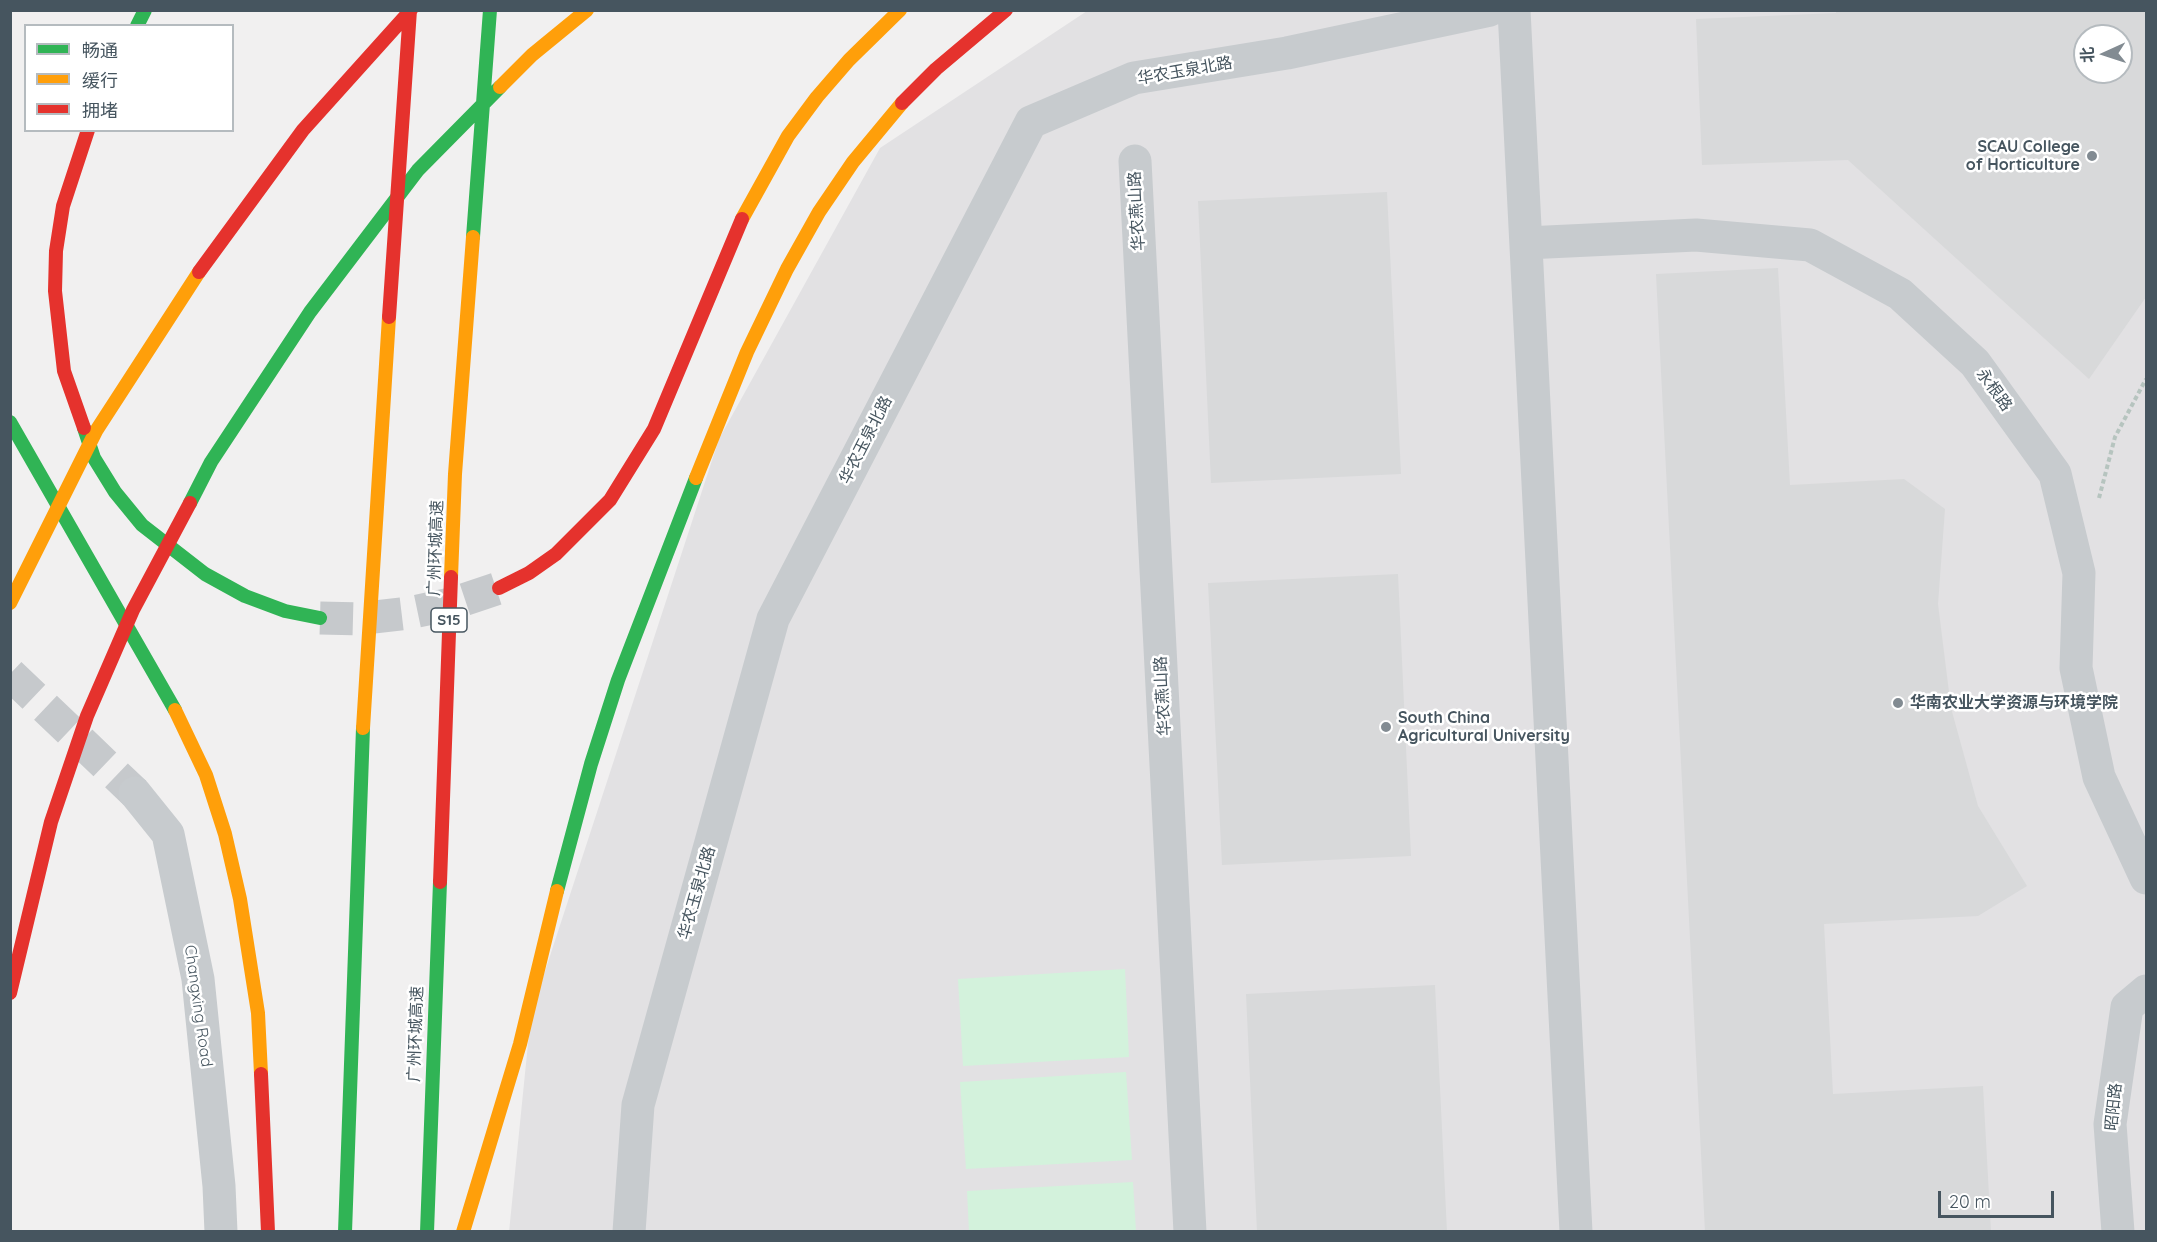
<!DOCTYPE html>
<meta charset="utf-8">
<style>
body{margin:0}
#map{position:relative;width:2157px;height:1242px;overflow:hidden;background:#f1f0f0;font-family:Quicksand,"Noto Sans SC",sans-serif}
canvas{display:block}
.frame{position:absolute;inset:0;border:12px solid #46555f;pointer-events:none}
.legend{position:absolute;left:24px;top:24px;width:210px;height:108px;box-sizing:border-box;background:#fff;border:2px solid #b5bbbf;margin:0;padding:8px 10px;list-style:none;font-size:18px;color:#46555f}
.legend li{display:flex;align-items:center;gap:12px;height:30px}
.legend b{width:30px;border:2px solid #b5bbbf}
.north{position:absolute;left:2073px;top:24px;width:60px;height:60px;box-sizing:border-box;background:#fff;border:2px solid #b5bbbf;border-radius:50%;rotate:267deg;font-size:16px;font-weight:700;line-height:24px;text-align:center;color:#46555f}
.north::after{content:'';display:block;margin:auto;width:21px;height:27px;background:#828b92;clip-path:polygon(50% 0,100% 100%,50% 72%,0 100%)}
.scale{position:absolute;left:1938px;top:1191px;width:116px;height:27px;box-sizing:border-box;border:3px solid #46555f;border-top:0;padding-left:8px;font-size:18px;line-height:21px;white-space:nowrap;color:#46555f;-webkit-text-stroke:4px #fff;paint-order:stroke}
</style>
<div id="map">
<canvas width="2157" height="1242"></canvas>
<div class="frame"></div>
<ul class="legend">
<li><b style="height:8px;background:#30b455"></b>畅通</li>
<li><b style="height:8px;background:#ff9f0a"></b>缓行</li>
<li><b style="height:8px;background:#e5322d"></b>拥堵</li>
</ul>
<div class="north">北</div>
<div class="scale">20 m</div>
</div>
<script>
const c = document.querySelector('canvas').getContext('2d');
c.lineJoin = 'round';
function fillPath(path, color) { c.fillStyle = color; c.fill(path, 'evenodd'); }
const toPath = rows => new Path2D(rows.map(r => 'M' + r).join(''));
function trace(path, color, width, dash) { c.strokeStyle = color; c.lineWidth = width; c.lineCap = dash ? 'butt' : 'round'; c.setLineDash(dash || []); c.stroke(path); }
function label(font, color, halo, rows, align = 'center') {
  c.font = font + ' Quicksand,"Noto Sans SC",sans-serif'; c.lineWidth = 5; c.setLineDash([]); c.textBaseline = 'middle'; c.strokeStyle = halo; c.fillStyle = color; for (const [text, x, y, turn = 0] of rows) {
    c.save(); c.translate(x, y); c.rotate((+turn || 0) * Math.PI / 180); c.textAlign = isNaN(turn) ? turn : align; if (halo) c.strokeText(text, 0, 0); c.fillText(text, 0, 0); c.restore();
  }
}
const education = toPath([
 [1087,11,2146,11,2146,1231,509,1232,531,1014,719,439,880,148],
 [2085,36,2121,36,2121,72,2085,72]
]);
const green = toPath([
 [1125,969,1129,1057,963,1066,958,979],
 [1126,1072,1132,1160,966,1169,960,1082],
 [1133,1182,1136,1231,969,1231,967,1191]
]);
const building = toPath([
 [1836,10,2146,10,2146,297,2089,379,1848,160,1702,165,1696,19,1836,13],
 [2085,36,2121,36,2121,72,2085,72],
 [1387,192,1401,474,1211,483,1198,201],
 [1778,268,1790,485,1904,479,1945,509,1938,604,1951,708,1978,806,2027,886,1978,916,1824,924,1833,1094,1983,1086,1991,1232,1705,1232,1656,274],
 [1398,574,1411,856,1222,865,1208,583],
 [1435,985,1447,1232,1257,1232,1246,994]
]);
const streetTunnel = toPath([
 [10,674,135,793]
]);
const highwayTunnel = toPath([
 [320,618,358,619,408,613,451,604,499,588]
]);
const path = toPath([
 [2099,498,2115,437,2146,379]
]);
const street = toPath([
 [1514,10,1576,1232],
 [1135,161,1190,1232],
 [1526,243,1696,235,1810,245,1900,294,1975,363,2055,474,2079,573,2076,668,2099,777,2146,878],
 [135,793,168,834,198,979,219,1186,221,1232],
 [629,1232,638,1105,773,619,1031,122,1134,78,1287,53,1490,10],
 [2118,1232,2110,1124,2127,1007,2146,991]
]);
const fast = toPath([
 [137,26,145,10],
 [473,237,490,10],
 [10,422,175,710],
 [84,428,94,458,115,492,142,525,205,574,245,596,285,611,320,618],
 [190,503,211,462,310,312,418,170,500,87],
 [557,891,591,764,618,680,696,478],
 [345,1232,363,728],
 [427,1232,440,882]
]);
const slow = toPath([
 [500,87,532,55,587,10],
 [742,219,788,136,817,97,849,60,900,10],
 [696,478,747,352,787,269,819,212,853,162,902,103],
 [451,577,455,474,473,237],
 [10,603,96,431,199,272],
 [175,710,206,775,225,834,240,899,258,1013,261,1074],
 [363,728,389,317],
 [463,1232,520,1044,557,891]
]);
const jam = toPath([
 [902,103,936,69,1006,10],
 [199,272,303,130,411,10],
 [389,317,410,10],
 [84,428,64,371,55,291,56,251,63,206,88,130],
 [499,588,529,573,556,554,610,500,654,429,742,219],
 [440,882,451,577],
 [10,993,51,822,87,716,133,610,190,503],
 [261,1074,268,1232]
]);
const markers = [
 [2092,156,6,"#828b92"],
 [1898,703,6,"#828b92"],
 [1386,727,6,"#828b92"]
];
const shields = [
 [449,620,36]
];
const shieldNames = [
 ["S15",449,620]
];
const streetNames = [
 ["华农玉泉北路",1185,71,-10],
 ["华农燕山路",1137,211,-93],
 ["永根路",1994,390,54],
 ["华农玉泉北路",866,440,-63],
 ["广州环城高速",436,548,-88],
 ["华农燕山路",1163,696,-93],
 ["华农玉泉北路",697,893,-74],
 ["Changxing Road",198,1006,82],
 ["广州环城高速",416,1034,-88],
 ["昭阳路",2114,1107,-84]
];
const poiNames = [
 ["SCAU College",2080,147,"right"],
 ["of Horticulture",2080,165,"right"],
 ["华南农业大学资源与环境学院",1910,703],
 ["South China",1398,718],
 ["Agricultural University",1398,736]
];
fillPath(education, '#e2e1e3');
fillPath(green, '#d3f2dc');
fillPath(building, '#d8d9da');
trace(streetTunnel, '#c6c9cc', 33, [33, 16]);
trace(highwayTunnel, '#c6c9cc', 33, [33, 16]);
trace(path, '#b6c4bf', 4, [4.5, 3]);
trace(street, '#c7cbce', 33);
trace(fast, '#30b455', 14);
trace(slow, '#ff9f0a', 14);
trace(jam, '#e5322d', 14);
for (const [x, y, r, color] of markers) { const dot = new Path2D(); dot.arc(x, y, r, 0, 2 * Math.PI); c.fillStyle = color; c.fill(dot); trace(dot, '#fff', 2); }
for (const [x, y, w] of shields) { const box = new Path2D(); box.roundRect(x - w / 2, y - 12, w, 24, 4.5); c.fillStyle = '#fff'; c.fill(box); trace(box, '#46555f', 1.5); }
label('bold 15px', '#46555f', null, shieldNames);
label('16px', '#46555f', '#fff', streetNames);
label('bold 16px', '#46555f', '#fff', poiNames, 'left');
</script>
